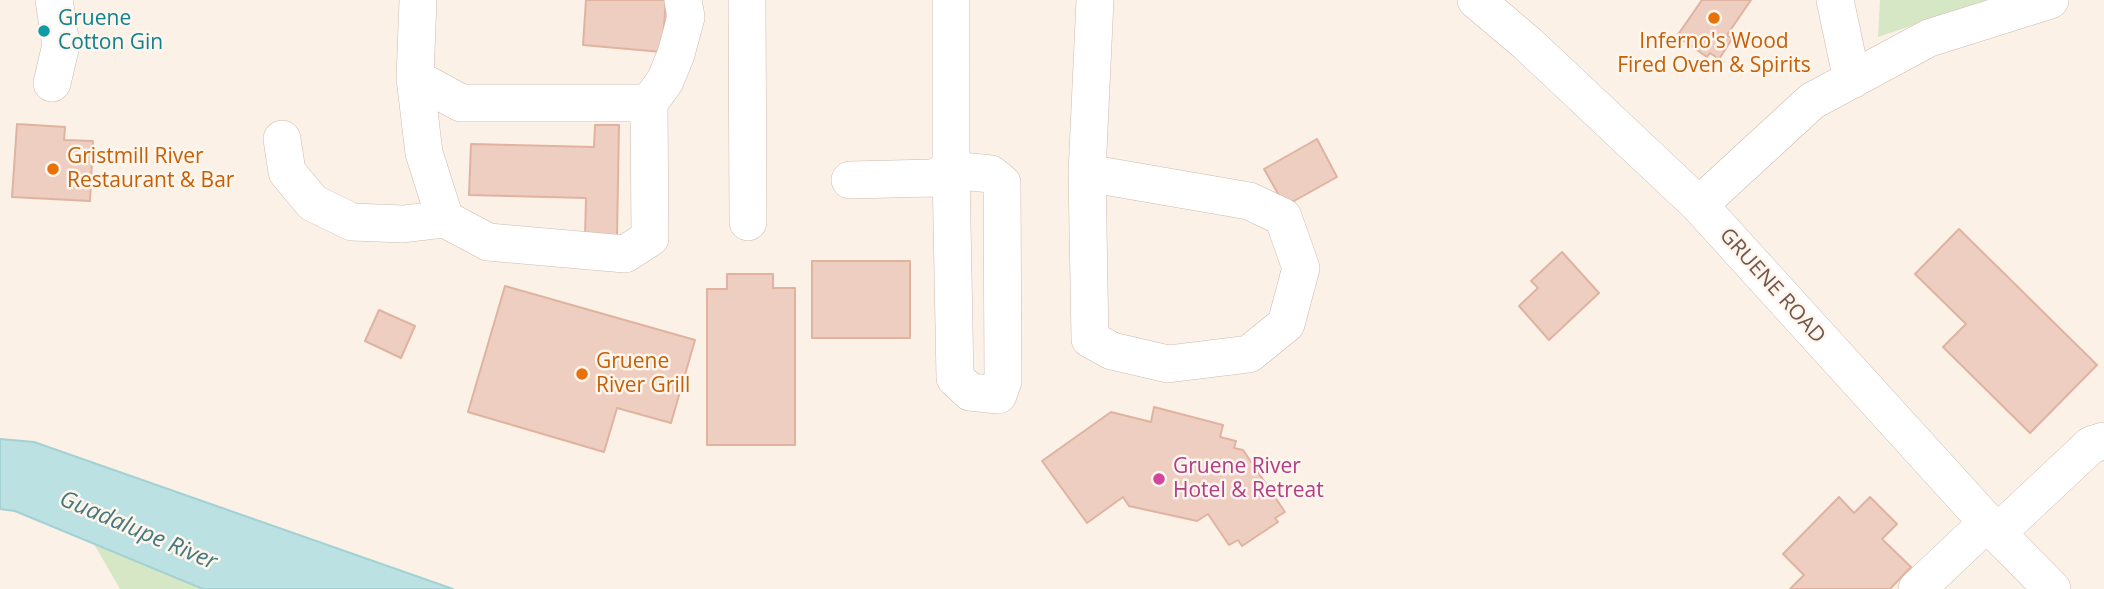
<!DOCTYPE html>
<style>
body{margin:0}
canvas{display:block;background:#fbf1e6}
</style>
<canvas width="2104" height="589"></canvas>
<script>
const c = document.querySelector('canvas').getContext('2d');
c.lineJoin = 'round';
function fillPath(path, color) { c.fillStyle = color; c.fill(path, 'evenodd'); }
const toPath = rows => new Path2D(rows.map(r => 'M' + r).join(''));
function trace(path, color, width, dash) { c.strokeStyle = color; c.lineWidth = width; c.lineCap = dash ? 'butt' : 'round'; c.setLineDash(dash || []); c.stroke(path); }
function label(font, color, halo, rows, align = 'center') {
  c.font = font + ' "Open Sans",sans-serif'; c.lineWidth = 5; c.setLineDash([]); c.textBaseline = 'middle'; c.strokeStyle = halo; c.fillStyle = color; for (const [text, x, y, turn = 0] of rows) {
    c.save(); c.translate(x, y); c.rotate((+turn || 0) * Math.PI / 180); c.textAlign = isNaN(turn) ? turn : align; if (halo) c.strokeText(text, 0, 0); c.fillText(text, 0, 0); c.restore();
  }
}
const green = toPath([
 [1880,0,1987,0,1878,37],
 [94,544,203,589,120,589]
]);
const water = toPath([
 [0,439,34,442,453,589,203,589,15,511,0,509,0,439]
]);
const building = toPath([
 [586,0,666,0,662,52,583,45,586,0],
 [1702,0,1751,0,1727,35,1732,39,1719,59,1710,53,1707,57,1677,36,1702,0],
 [17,124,65,127,64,140,93,141,90,201,12,197,17,124],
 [595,125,619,125,617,237,585,237,586,198,469,195,471,144,594,147,595,125],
 [1317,139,1337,177,1285,206,1264,169,1317,139],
 [1959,229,2097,365,2030,433,1943,347,1966,324,1915,274,1959,229],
 [1562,252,1599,293,1549,340,1519,306,1538,288,1531,281,1562,252],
 [812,261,910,261,910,338,812,338,812,261],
 [727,274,773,274,773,288,795,288,795,445,707,445,707,289,727,289,727,274],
 [505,286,695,340,671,423,617,408,604,452,468,412,505,286],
 [379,310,415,326,401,358,365,341,379,310],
 [1154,407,1223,425,1220,437,1236,441,1234,448,1243,450,1285,512,1275,518,1278,522,1242,546,1238,540,1229,545,1208,514,1197,521,1129,506,1123,497,1087,523,1042,461,1111,412,1151,422,1154,407],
 [1839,497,1854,513,1870,497,1897,524,1882,539,1911,567,1890,589,1790,589,1804,575,1783,554,1839,497]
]);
const minor = toPath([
 [747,0,748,222],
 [1476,0,1528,44,1699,205,1997,533,2052,589],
 [1835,0,1852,80],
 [415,78,461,103,649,103,650,238,625,254,488,242,445,219,424,153,415,78,418,0],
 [52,83,61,45,54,0],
 [649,103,665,81,676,54,686,17,683,0],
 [282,139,287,172,313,203,352,222,403,224,445,219],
 [1087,173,1249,201,1283,217,1301,268,1286,324,1249,354,1168,364,1112,351,1090,339,1087,173,1095,0],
 [850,180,933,178,951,170,991,174,1002,183,1003,381,998,395,970,392,955,378,951,170,951,0],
 [1699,205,1812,101,1929,38,2050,0],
 [1997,533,2091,445,2104,441],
 [1917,589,1988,522]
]);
const markers = [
 [1714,18,7,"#e8710a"],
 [44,31,7,"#0f9aa8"],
 [53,169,7,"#e8710a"],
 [582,374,7,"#e8710a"],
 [1159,479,7,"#d1479c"]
];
const cultureNames = [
 ["Gruene",58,19],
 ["Cotton Gin",58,43]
];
const foodNames = [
 ["Inferno's Wood",1714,42,"center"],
 ["Fired Oven & Spirits",1714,66,"center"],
 ["Gristmill River",67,157],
 ["Restaurant & Bar",67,181],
 ["Gruene",596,362],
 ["River Grill",596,386]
];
const streetNames = [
 ["GRUENE ROAD",1772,286,48]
];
const hotelNames = [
 ["Gruene River",1173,467],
 ["Hotel & Retreat",1173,491]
];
const waterNames = [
 ["Guadalupe River",138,531,23]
];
fillPath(green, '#d6e7c5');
fillPath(water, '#bce1e3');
trace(water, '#a3d1d4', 2);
fillPath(building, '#eecec0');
trace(building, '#e0b3a1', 2);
trace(minor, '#cebab0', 38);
trace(minor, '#fff', 37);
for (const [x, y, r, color] of markers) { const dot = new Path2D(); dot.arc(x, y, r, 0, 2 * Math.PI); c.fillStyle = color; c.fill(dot); trace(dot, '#fef5ec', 2.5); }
label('21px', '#0d838f', '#fef5ec', cultureNames, 'left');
label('21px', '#c56008', '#fef5ec', foodNames, 'left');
label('21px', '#72564d', '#fef5ec', streetNames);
label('21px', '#b23c85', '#fef5ec', hotelNames, 'left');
label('italic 23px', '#45797d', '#fef5ec', waterNames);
</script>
